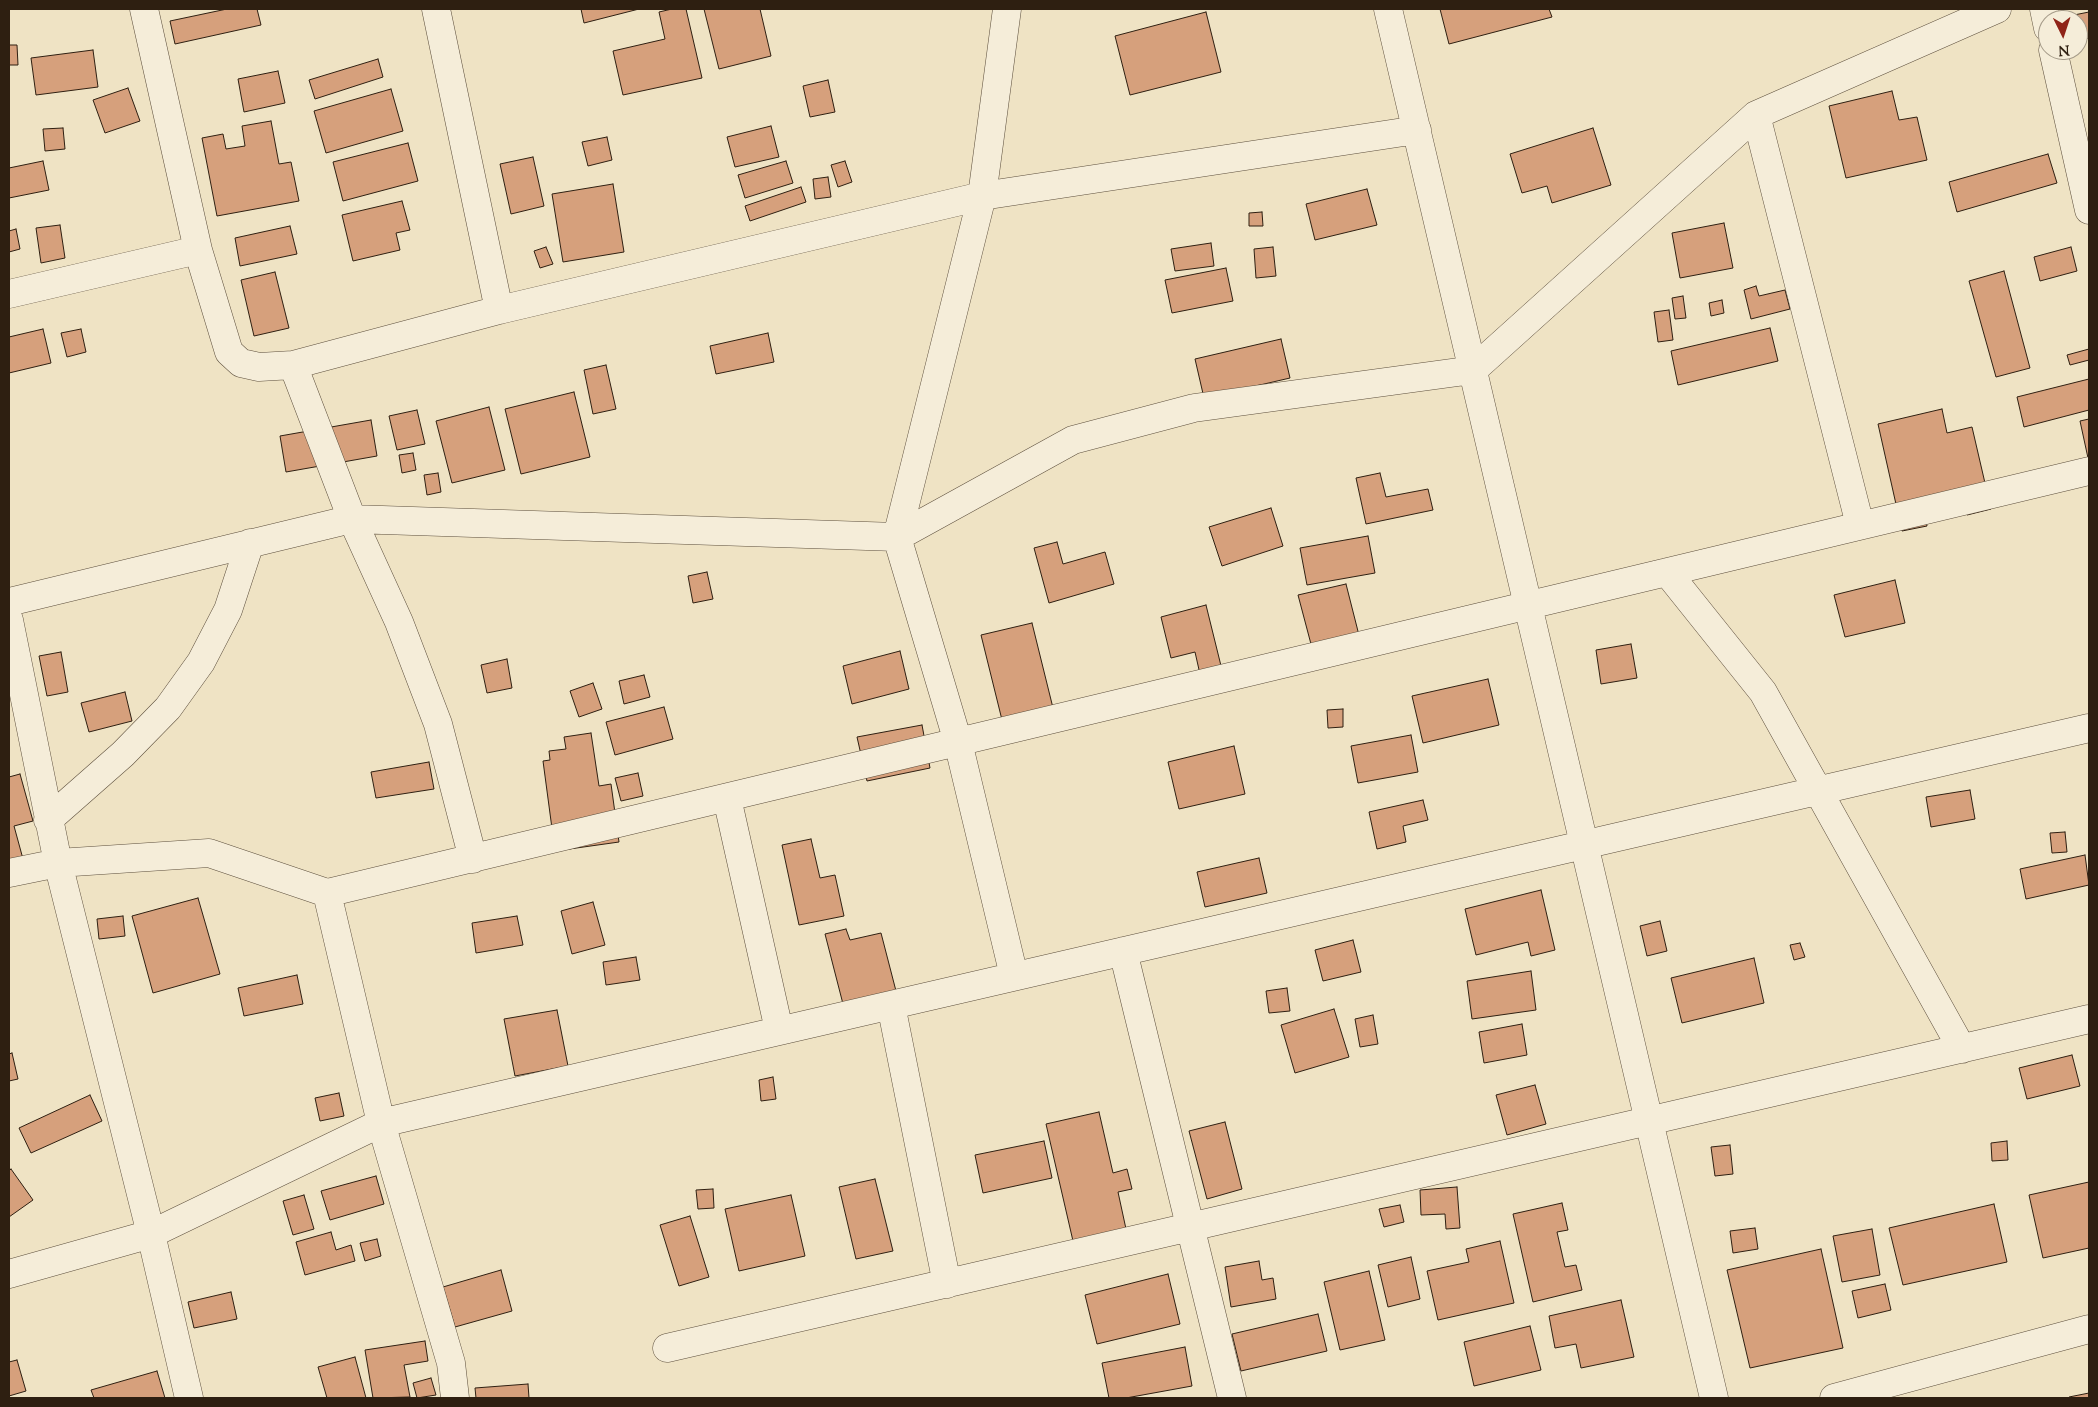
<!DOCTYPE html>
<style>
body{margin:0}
#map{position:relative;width:2098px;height:1407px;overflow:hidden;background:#efe3c4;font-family:"Sorts Mill Goudy",serif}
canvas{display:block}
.frame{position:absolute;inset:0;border:10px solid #2e1f11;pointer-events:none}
.north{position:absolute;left:2038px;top:10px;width:50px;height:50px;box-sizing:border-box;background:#f5edd9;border:1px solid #a59b89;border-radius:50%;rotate:176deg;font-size:14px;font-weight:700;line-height:20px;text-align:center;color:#2e1f11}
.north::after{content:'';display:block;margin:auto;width:18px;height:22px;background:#8f2418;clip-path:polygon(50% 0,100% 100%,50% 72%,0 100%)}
</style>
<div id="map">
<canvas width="2098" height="1407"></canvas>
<div class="frame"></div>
<div class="north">N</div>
</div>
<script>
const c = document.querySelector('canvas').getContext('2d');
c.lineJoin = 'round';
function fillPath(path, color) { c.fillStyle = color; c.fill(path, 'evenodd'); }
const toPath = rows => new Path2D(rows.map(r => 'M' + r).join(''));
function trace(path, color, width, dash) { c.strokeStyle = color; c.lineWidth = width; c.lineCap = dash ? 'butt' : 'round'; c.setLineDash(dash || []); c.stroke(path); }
const building = toPath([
 [227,9,257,9,261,25,175,44,170,21,227,9],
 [581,9,639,9,584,23,581,9],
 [672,9,686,9,702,78,623,95,613,51,665,39,659,12,672,9],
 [704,9,760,9,771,56,719,69,704,9],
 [1440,9,1549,9,1552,17,1449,44,1440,9],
 [1206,12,1221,72,1130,95,1115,36,1206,12],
 [2089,12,2089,38,2080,40,2078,20,2075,20,2074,15,2089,12],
 [9,45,17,45,18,65,9,65,9,45],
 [93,50,98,87,36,95,31,58,93,50],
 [378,59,383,77,315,99,309,80,378,59],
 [278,71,285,103,244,112,238,79,278,71],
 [828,80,835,112,810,117,803,86,828,80],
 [128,88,140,121,105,133,93,100,128,88],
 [391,89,403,131,326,153,314,111,391,89],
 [1892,91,1899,120,1917,117,1927,160,1846,178,1829,106,1892,91],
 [271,121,279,164,291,162,299,201,217,216,202,138,223,134,226,149,245,146,242,126,271,121],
 [771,126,779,157,735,167,727,137,771,126],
 [63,128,65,149,45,151,43,129,63,128],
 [1593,128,1611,185,1552,203,1547,186,1522,193,1510,154,1593,128],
 [607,137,612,160,588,166,582,142,607,137],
 [408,143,418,181,343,201,333,162,408,143],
 [2048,154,2057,183,1957,212,1949,182,2048,154],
 [533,157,544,206,511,214,500,164,533,157],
 [43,161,49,190,9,198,9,168,43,161],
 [786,161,793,183,745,198,738,175,786,161],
 [845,161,852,182,838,187,831,165,845,161],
 [828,177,831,197,815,199,813,179,828,177],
 [613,184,624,252,563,262,552,194,613,184],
 [801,187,806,202,750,221,745,206,801,187],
 [1367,189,1377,225,1315,240,1306,204,1367,189],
 [402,201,410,230,396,233,400,250,353,261,342,215,402,201],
 [1262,212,1263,226,1249,226,1249,213,1262,212],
 [1724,223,1733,268,1680,278,1672,233,1724,223],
 [60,225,65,258,41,263,36,228,60,225],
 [290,226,297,254,240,266,235,238,290,226],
 [16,229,20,249,9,252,9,231,16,229],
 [1211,243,1214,266,1175,271,1171,249,1211,243],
 [546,247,553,264,540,268,534,251,546,247],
 [1273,247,1276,276,1256,278,1254,249,1273,247],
 [2071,247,2077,271,2040,281,2034,257,2071,247],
 [1226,268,1233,301,1172,313,1165,280,1226,268],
 [2004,271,2030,368,1996,377,1969,281,2004,271],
 [275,272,289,328,254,336,241,280,275,272],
 [1756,286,1759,296,1785,290,1790,309,1751,319,1744,290,1756,286],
 [1683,296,1686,318,1675,319,1672,298,1683,296],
 [1722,300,1724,313,1711,316,1709,303,1722,300],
 [1669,310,1673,340,1658,342,1654,312,1669,310],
 [1770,328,1778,361,1678,385,1671,351,1770,328],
 [43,329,51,363,9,373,9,337,43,329],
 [81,329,86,352,67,357,61,333,81,329],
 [768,333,774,362,716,374,710,346,768,333],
 [1281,339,1290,378,1204,398,1195,359,1281,339],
 [2089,349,2089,360,2070,365,2067,355,2089,349],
 [606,365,616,409,593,414,584,370,606,365],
 [2089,379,2089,410,2024,427,2017,397,2089,379],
 [574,392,590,457,521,474,505,409,574,392],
 [489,407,505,470,452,483,436,421,489,407],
 [1942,409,1947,433,1972,427,1991,509,1967,515,1962,491,1922,500,1927,526,1902,531,1878,424,1942,409],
 [417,410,425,444,397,450,389,416,417,410],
 [2089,419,2089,457,2088,458,2080,421,2089,419],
 [371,420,377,456,286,472,280,436,371,420],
 [413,453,416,470,402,473,399,455,413,453],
 [438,473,441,492,427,495,424,475,438,473],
 [1380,473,1386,497,1428,489,1433,510,1366,524,1356,478,1380,473],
 [1271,508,1283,546,1222,566,1209,527,1271,508],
 [1368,536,1375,573,1307,585,1300,548,1368,536],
 [1057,542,1063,564,1105,552,1114,584,1049,603,1034,548,1057,542],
 [707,572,713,599,693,603,688,576,707,572],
 [1895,580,1905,623,1845,637,1834,595,1895,580],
 [1346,584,1363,651,1316,663,1298,595,1346,584],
 [1206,605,1224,678,1202,683,1195,652,1171,658,1161,617,1206,605],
 [1032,623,1054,712,1003,724,981,635,1032,623],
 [1631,644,1637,678,1601,684,1596,650,1631,644],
 [900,651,909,689,852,704,843,666,900,651],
 [61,652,68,692,47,696,39,656,61,652],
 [507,659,512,688,487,693,481,665,507,659],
 [644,675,650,697,624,704,619,681,644,675],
 [1488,679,1499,725,1423,743,1412,696,1488,679],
 [593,683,602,709,579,717,570,691,593,683],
 [125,692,132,721,89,732,81,703,125,692],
 [664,707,673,739,615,755,606,722,664,707],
 [1343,709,1343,727,1328,728,1327,710,1343,709],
 [922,725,930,768,867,781,857,737,922,725],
 [591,733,599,786,611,784,619,842,555,851,543,761,550,760,549,751,566,749,564,737,591,733],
 [1411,735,1418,772,1358,783,1351,746,1411,735],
 [1234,746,1245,794,1179,809,1168,762,1234,746],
 [429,762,434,789,376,798,371,772,429,762],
 [638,773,643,796,621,801,615,778,638,773],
 [20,774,33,821,14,826,26,870,9,875,9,777,20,774],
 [1970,790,1975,819,1931,827,1926,797,1970,790],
 [1423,800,1428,820,1403,826,1406,842,1377,849,1369,812,1423,800],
 [2065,832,2067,852,2052,853,2050,833,2065,832],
 [811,839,820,878,835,875,844,916,799,925,782,845,811,839],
 [2085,855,2089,885,2026,899,2020,869,2085,855],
 [1259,858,1267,893,1205,907,1197,872,1259,858],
 [1541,890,1555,950,1531,956,1528,942,1476,955,1465,909,1541,890],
 [198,898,220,974,153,993,132,916,198,898],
 [593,902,605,945,572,954,561,911,593,902],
 [123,916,125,936,99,939,97,919,123,916],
 [517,916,523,945,476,953,472,923,517,916],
 [1660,921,1667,951,1647,956,1640,926,1660,921],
 [846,929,850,940,881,933,896,991,843,1004,825,934,846,929],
 [1353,940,1361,972,1323,981,1315,950,1353,940],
 [1800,943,1805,957,1794,960,1790,945,1800,943],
 [636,957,640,980,606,985,603,962,636,957],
 [1754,958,1764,1003,1682,1023,1671,978,1754,958],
 [1531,971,1536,1010,1472,1019,1467,981,1531,971],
 [297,975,303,1004,244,1016,238,988,297,975],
 [1287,988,1290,1011,1269,1013,1266,991,1287,988],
 [1334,1009,1349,1057,1295,1073,1281,1025,1334,1009],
 [557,1010,568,1066,515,1076,504,1019,557,1010],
 [1373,1015,1378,1044,1360,1047,1355,1019,1373,1015],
 [1522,1024,1527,1055,1484,1063,1479,1032,1522,1024],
 [12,1053,18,1079,9,1081,9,1054,12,1053],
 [2072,1055,2080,1086,2027,1099,2019,1068,2072,1055],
 [773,1077,776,1099,761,1101,759,1080,773,1077],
 [1535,1085,1546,1124,1507,1135,1496,1095,1535,1085],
 [339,1093,344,1116,320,1121,315,1098,339,1093],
 [90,1095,102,1121,31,1153,19,1128,90,1095],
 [1099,1112,1113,1173,1127,1169,1132,1189,1118,1192,1126,1229,1073,1241,1046,1124,1099,1112],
 [1225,1122,1242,1189,1207,1199,1189,1131,1225,1122],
 [1044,1141,1052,1178,983,1193,975,1155,1044,1141],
 [2007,1141,2008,1160,1992,1161,1991,1143,2007,1141],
 [1730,1145,1733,1174,1715,1176,1711,1147,1730,1145],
 [11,1169,33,1200,9,1217,9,1171,11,1169],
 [376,1176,384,1204,330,1220,321,1191,376,1176],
 [875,1179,893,1251,856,1259,839,1187,875,1179],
 [2089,1182,2089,1248,2043,1258,2029,1195,2089,1182],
 [1457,1187,1460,1228,1446,1229,1445,1214,1421,1215,1420,1190,1457,1187],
 [713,1189,714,1208,698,1209,696,1190,713,1189],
 [304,1195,314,1229,293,1235,283,1201,304,1195],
 [791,1195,805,1256,739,1271,725,1209,791,1195],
 [1562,1203,1568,1230,1557,1232,1565,1267,1576,1265,1582,1290,1533,1302,1513,1214,1562,1203],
 [1994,1204,2007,1262,1903,1285,1889,1228,1994,1204],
 [1400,1205,1404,1222,1384,1227,1379,1209,1400,1205],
 [690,1216,709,1277,679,1286,660,1225,690,1216],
 [1755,1228,1758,1249,1733,1253,1730,1231,1755,1228],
 [1872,1229,1880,1275,1842,1282,1833,1236,1872,1229],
 [331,1232,336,1250,351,1245,355,1261,305,1275,296,1242,331,1232],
 [377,1239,381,1256,365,1261,360,1243,377,1239],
 [1500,1241,1514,1303,1438,1320,1427,1271,1469,1262,1466,1249,1500,1241],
 [1821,1249,1843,1348,1750,1368,1727,1270,1821,1249],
 [1411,1257,1420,1299,1388,1307,1378,1265,1411,1257],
 [1259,1261,1262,1280,1273,1278,1276,1299,1231,1307,1225,1267,1259,1261],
 [501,1270,512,1311,455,1327,443,1287,501,1270],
 [1369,1271,1385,1340,1340,1350,1324,1282,1369,1271],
 [1168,1274,1180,1324,1097,1344,1085,1295,1168,1274],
 [1885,1284,1891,1310,1858,1318,1852,1291,1885,1284],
 [231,1292,237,1319,194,1328,188,1302,231,1292],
 [1621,1300,1634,1357,1581,1368,1576,1344,1555,1348,1549,1316,1621,1300],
 [1318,1314,1327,1351,1241,1371,1232,1334,1318,1314],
 [1530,1326,1541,1370,1474,1386,1464,1342,1530,1326],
 [425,1341,428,1361,404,1365,410,1397,373,1398,365,1350,425,1341],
 [1185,1347,1192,1386,1126,1398,1109,1398,1102,1363,1185,1347],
 [355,1357,366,1398,327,1398,318,1367,355,1357],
 [17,1360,26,1391,9,1396,9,1362,17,1360],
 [157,1371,165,1398,94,1398,91,1390,157,1371],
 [431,1378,436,1395,417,1398,413,1383,431,1378],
 [528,1384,529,1398,476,1398,475,1388,528,1384],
 [2089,1393,2089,1398,2069,1398,2069,1397,2089,1393]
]);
const street = toPath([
 [144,9,198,250],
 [436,9,499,310],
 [1007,9,982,196,897,537,958,742,1014,976],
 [1388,9,1714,1398],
 [2044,9,2048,28],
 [2053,50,2089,210],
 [1756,115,1860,525],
 [9,294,198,250,229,352,241,363,259,367,293,365,499,310,982,196,1417,130],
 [293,365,352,519,399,622,438,724,473,859],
 [1667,572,1763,692,1962,1049],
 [9,602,352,519,897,537,1073,440,1194,408,1473,370,1756,115,1997,9],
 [9,620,58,863,151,1234,189,1398],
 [727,798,779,1030],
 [48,820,123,754,168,708,201,662,228,610,250,543],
 [9,873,58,863,209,853,327,893,2089,471],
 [327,893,381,1123,451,1363,455,1398],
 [1123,951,1232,1398],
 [891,1005,947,1284],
 [9,1274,151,1234,381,1123,2089,728],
 [667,1348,2089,1019],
 [1834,1398,2089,1329]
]);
fillPath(building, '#d6a07c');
trace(building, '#2e1f11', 1);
trace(street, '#5e503e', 29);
trace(street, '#f5edd9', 28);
</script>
